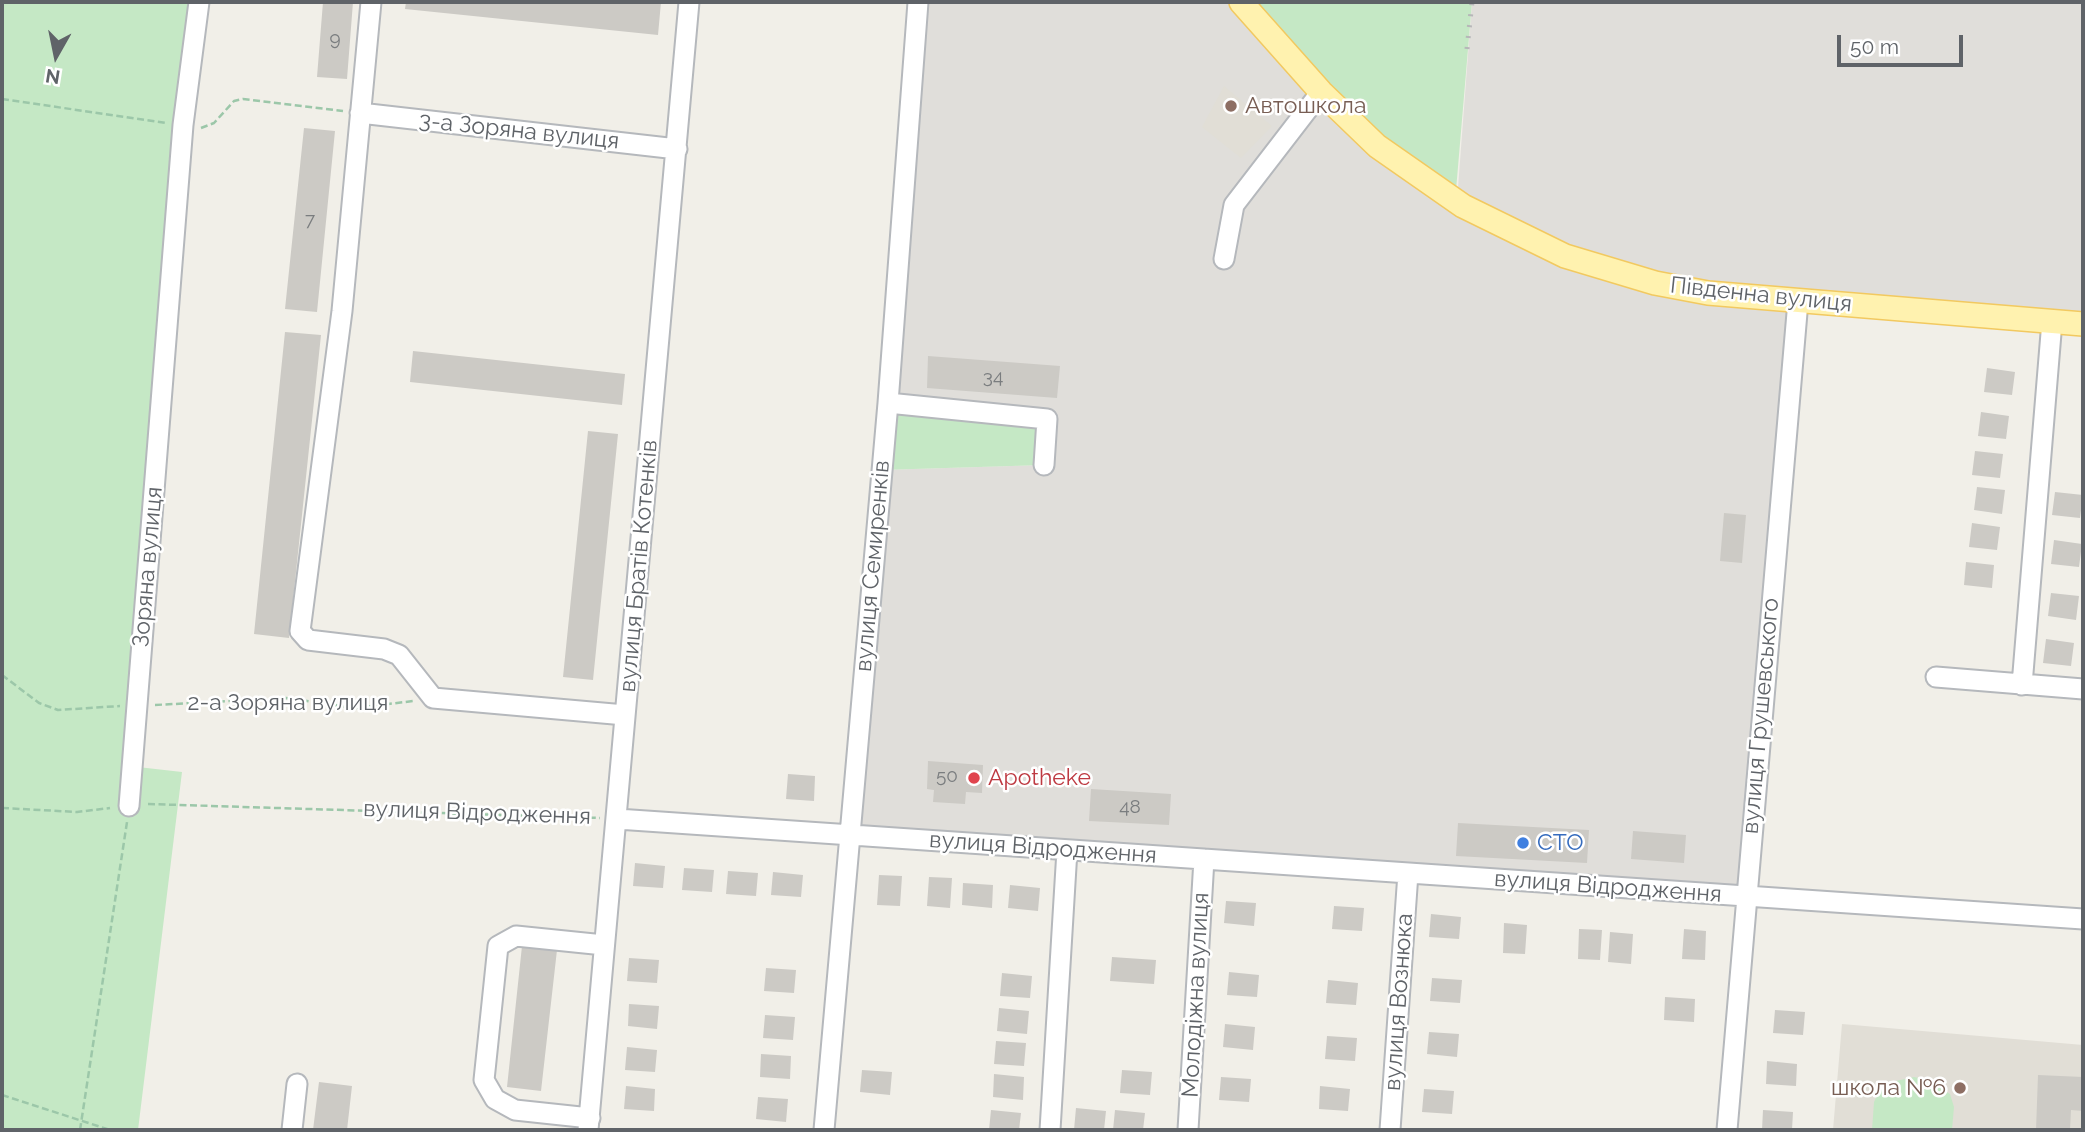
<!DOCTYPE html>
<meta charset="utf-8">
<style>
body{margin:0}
#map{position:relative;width:2085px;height:1132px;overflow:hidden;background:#f1efe8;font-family:Raleway,sans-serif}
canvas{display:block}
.frame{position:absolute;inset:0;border:4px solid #5f6368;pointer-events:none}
.north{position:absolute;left:21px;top:21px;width:70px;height:70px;-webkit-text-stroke:5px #fff;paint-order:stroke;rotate:189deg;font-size:19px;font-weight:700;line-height:28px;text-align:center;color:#5f6368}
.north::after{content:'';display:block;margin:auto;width:24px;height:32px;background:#5f6368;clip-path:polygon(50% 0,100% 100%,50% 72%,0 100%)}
.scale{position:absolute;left:1837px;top:35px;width:126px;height:32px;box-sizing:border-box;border:4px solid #5f6368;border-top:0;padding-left:9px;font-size:21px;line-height:24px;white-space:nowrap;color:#5f6368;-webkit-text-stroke:5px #fff;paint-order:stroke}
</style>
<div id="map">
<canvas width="2085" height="1132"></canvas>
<div class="frame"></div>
<div class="north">N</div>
<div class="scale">50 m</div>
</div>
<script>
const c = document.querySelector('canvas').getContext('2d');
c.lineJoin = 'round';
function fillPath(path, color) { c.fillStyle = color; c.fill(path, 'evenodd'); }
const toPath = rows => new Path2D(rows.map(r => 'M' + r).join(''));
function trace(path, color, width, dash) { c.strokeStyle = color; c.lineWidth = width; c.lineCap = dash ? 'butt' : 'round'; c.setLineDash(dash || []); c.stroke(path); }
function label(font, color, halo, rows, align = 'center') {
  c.font = font + ' Raleway,sans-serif'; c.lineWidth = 5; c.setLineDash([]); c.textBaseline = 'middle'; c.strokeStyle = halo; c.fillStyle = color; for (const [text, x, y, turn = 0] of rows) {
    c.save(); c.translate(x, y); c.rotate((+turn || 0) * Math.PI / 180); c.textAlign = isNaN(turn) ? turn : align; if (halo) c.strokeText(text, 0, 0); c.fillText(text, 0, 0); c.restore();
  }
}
const industrial = toPath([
 [918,2,1241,2,1457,201,1472,2,2083,2,2083,324,1798,301,1745,896,849,835,881,470,1043,465,888,403]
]);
const education = toPath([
 [1224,86,1272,126,1241,158,1202,127],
 [1842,1024,2083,1045,2083,1130,1833,1130]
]);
const green = toPath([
 [2,2,197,2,129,766,182,772,138,1130,2,1130],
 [1241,2,1472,2,1455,202,1434,188],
 [888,403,1047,419,1044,465,881,470],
 [1914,1077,1929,1080,1950,1094,1954,1107,1952,1130,1872,1130,1874,1102,1879,1091,1887,1083]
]);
const building = toPath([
 [323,2,353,2,347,79,317,77],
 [406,2,661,2,658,35,405,9],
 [304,128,335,131,317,312,285,309],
 [285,332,321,335,289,638,254,634],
 [413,351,625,374,622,405,410,382],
 [928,356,1060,366,1057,398,927,388],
 [1987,368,2015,372,2012,395,1984,392],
 [1981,412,2009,416,2006,439,1978,436],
 [588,431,618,434,593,680,563,677],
 [1975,451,2003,454,2000,478,1972,475],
 [1977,487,2005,490,2002,514,1974,510],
 [2055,492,2083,495,2080,518,2052,515],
 [1724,513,1746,515,1742,563,1720,561],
 [1972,523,2000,527,1997,550,1969,547],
 [2054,540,2082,544,2079,567,2051,564],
 [1966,562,1994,565,1992,588,1964,585],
 [2051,593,2079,596,2076,620,2048,616],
 [2046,639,2074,643,2071,666,2043,663],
 [928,761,983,765,982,793,966,792,965,804,933,802,934,790,927,789],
 [788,774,815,776,814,801,786,799],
 [1091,789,1171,794,1169,825,1089,821],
 [1458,823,1589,830,1587,863,1456,856],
 [1633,831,1686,835,1684,863,1631,859],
 [635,863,665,866,663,888,633,886],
 [684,868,714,870,712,892,682,890],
 [728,871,758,873,756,896,726,894],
 [773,872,803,875,801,897,771,895],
 [879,875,902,876,900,906,877,905],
 [929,877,952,878,950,908,927,906],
 [963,883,993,885,992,908,962,905],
 [1010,885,1040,888,1038,911,1008,908],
 [1226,901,1256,903,1254,926,1224,923],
 [1334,906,1364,908,1362,931,1332,929],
 [1431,914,1461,917,1459,939,1429,937],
 [1504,923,1527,925,1525,954,1503,953],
 [1579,929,1602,930,1600,960,1578,959],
 [1684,929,1706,931,1705,960,1682,959],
 [1610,932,1633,934,1631,964,1608,962],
 [522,946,557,950,541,1091,507,1087],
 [1112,957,1156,960,1154,984,1110,981],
 [629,958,659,960,657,983,627,981],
 [766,968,796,970,794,993,764,991],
 [1229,972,1259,975,1257,997,1227,995],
 [1002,973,1032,976,1030,998,1000,996],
 [1432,978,1462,980,1460,1003,1430,1001],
 [1328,980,1358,983,1356,1005,1326,1003],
 [1665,997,1695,999,1694,1022,1664,1020],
 [629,1004,659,1006,657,1029,628,1026],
 [999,1008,1029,1011,1027,1034,997,1031],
 [1775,1010,1805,1012,1803,1035,1773,1033],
 [765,1015,795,1017,793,1040,763,1038],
 [1225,1024,1255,1027,1253,1050,1223,1047],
 [1429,1032,1459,1034,1457,1057,1427,1054],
 [1327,1036,1357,1038,1355,1061,1325,1059],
 [996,1041,1026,1043,1024,1066,994,1064],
 [627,1047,657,1050,655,1072,625,1070],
 [761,1054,791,1056,790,1079,760,1077],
 [1767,1061,1797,1064,1796,1086,1766,1084],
 [862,1070,892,1072,890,1095,860,1092],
 [1122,1070,1152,1072,1150,1095,1120,1093],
 [994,1074,1024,1077,1023,1100,993,1097],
 [2038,1075,2083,1077,2083,1111,2071,1110,2070,1130,2036,1130],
 [1221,1077,1251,1079,1249,1102,1219,1100],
 [319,1082,352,1086,347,1130,313,1130],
 [626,1086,655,1089,654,1111,624,1109],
 [1320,1086,1350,1089,1348,1111,1319,1109],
 [1424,1089,1454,1091,1452,1114,1422,1112],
 [758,1097,788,1099,786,1122,756,1119],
 [1076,1108,1106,1111,1104,1130,1074,1130],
 [991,1110,1021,1113,1019,1130,989,1130],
 [1115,1110,1145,1113,1143,1130,1113,1130],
 [1763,1110,1793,1112,1792,1130,1762,1130]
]);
const path = toPath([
 [2,99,166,123],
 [201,128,214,123,234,101,243,99,343,111],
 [2,675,39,703,58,710,120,706],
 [155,705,286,698,356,708,413,701],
 [148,804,600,818],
 [2,808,77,812,110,808],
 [2,1095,110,1130],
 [80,1130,127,822]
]);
const minor = toPath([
 [371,2,342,311,300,631,308,640,384,649,399,655,433,698,625,715],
 [360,113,677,149],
 [1224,259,1234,205,1321,92],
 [888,403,1047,419,1044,465],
 [1936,677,2083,689],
 [2022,685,2052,321],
 [129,806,183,125,199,2],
 [617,819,2083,919],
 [590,1118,515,1110,495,1099,484,1080,498,946,516,936,604,945],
 [292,1130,297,1084],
 [588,1130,689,2],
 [824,1130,888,403,918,2],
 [1050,1130,1067,850],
 [1188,1130,1204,859],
 [1390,1130,1408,873],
 [1727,1130,1798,301]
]);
const major = toPath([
 [1241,2,1321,92,1377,146,1463,206,1565,256,1655,283,1708,293,2083,324]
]);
const rail = toPath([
 [1467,49,1472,2]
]);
const markers = [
 [1231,106,7,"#8d6e63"],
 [974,778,7,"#e0444e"],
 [1523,843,7,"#3f7fe0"],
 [1960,1088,7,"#8d6e63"]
];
const numberNames = [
 ["9",335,39],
 ["7",310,220],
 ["34",993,377],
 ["50",947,776],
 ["48",1130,807]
];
const educationNames = [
 ["Автошкола",1245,106],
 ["школа №6",1946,1088,"right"]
];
const streetNames = [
 ["3-а Зоряна вулиця",519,131,6],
 ["Південна вулиця",1761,295,6],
 ["вулиця Братів Котенків",639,566,-85],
 ["вулиця Семиренків",873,566,-85],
 ["Зоряна вулиця",148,567,-85],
 ["2-а Зоряна вулиця",288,703],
 ["вулиця Грушевського",1761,716,-85],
 ["вулиця Відродження",477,813,2],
 ["вулиця Відродження",1043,848,4],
 ["вулиця Відродження",1608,887,4],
 ["Молодіжна вулиця",1196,995,-87],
 ["вулиця Вознюка",1399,1002,-86]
];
const healthNames = [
 ["Apotheke",988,778]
];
const shopNames = [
 ["СТО",1537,843]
];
fillPath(industrial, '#e0deda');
fillPath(education, '#e1ded6');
fillPath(green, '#c5e8c5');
fillPath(building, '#cccac5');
trace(minor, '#b5b8bc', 23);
trace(major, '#f2c960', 26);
trace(path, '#9cc7a9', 2.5, [7, 3.5]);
trace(minor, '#fff', 19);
trace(major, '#fff2af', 23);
trace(rail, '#b6b7b8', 5, [2, 9]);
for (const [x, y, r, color] of markers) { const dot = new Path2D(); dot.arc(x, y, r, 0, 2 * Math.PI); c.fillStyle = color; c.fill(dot); trace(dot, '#fff', 2.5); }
label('19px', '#7a7d7f', null, numberNames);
label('23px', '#785e54', '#fff', educationNames, 'left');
label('23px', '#5f6368', '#fff', streetNames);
label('23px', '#be3a42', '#fff', healthNames, 'left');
label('23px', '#366cbe', '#fff', shopNames, 'left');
</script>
